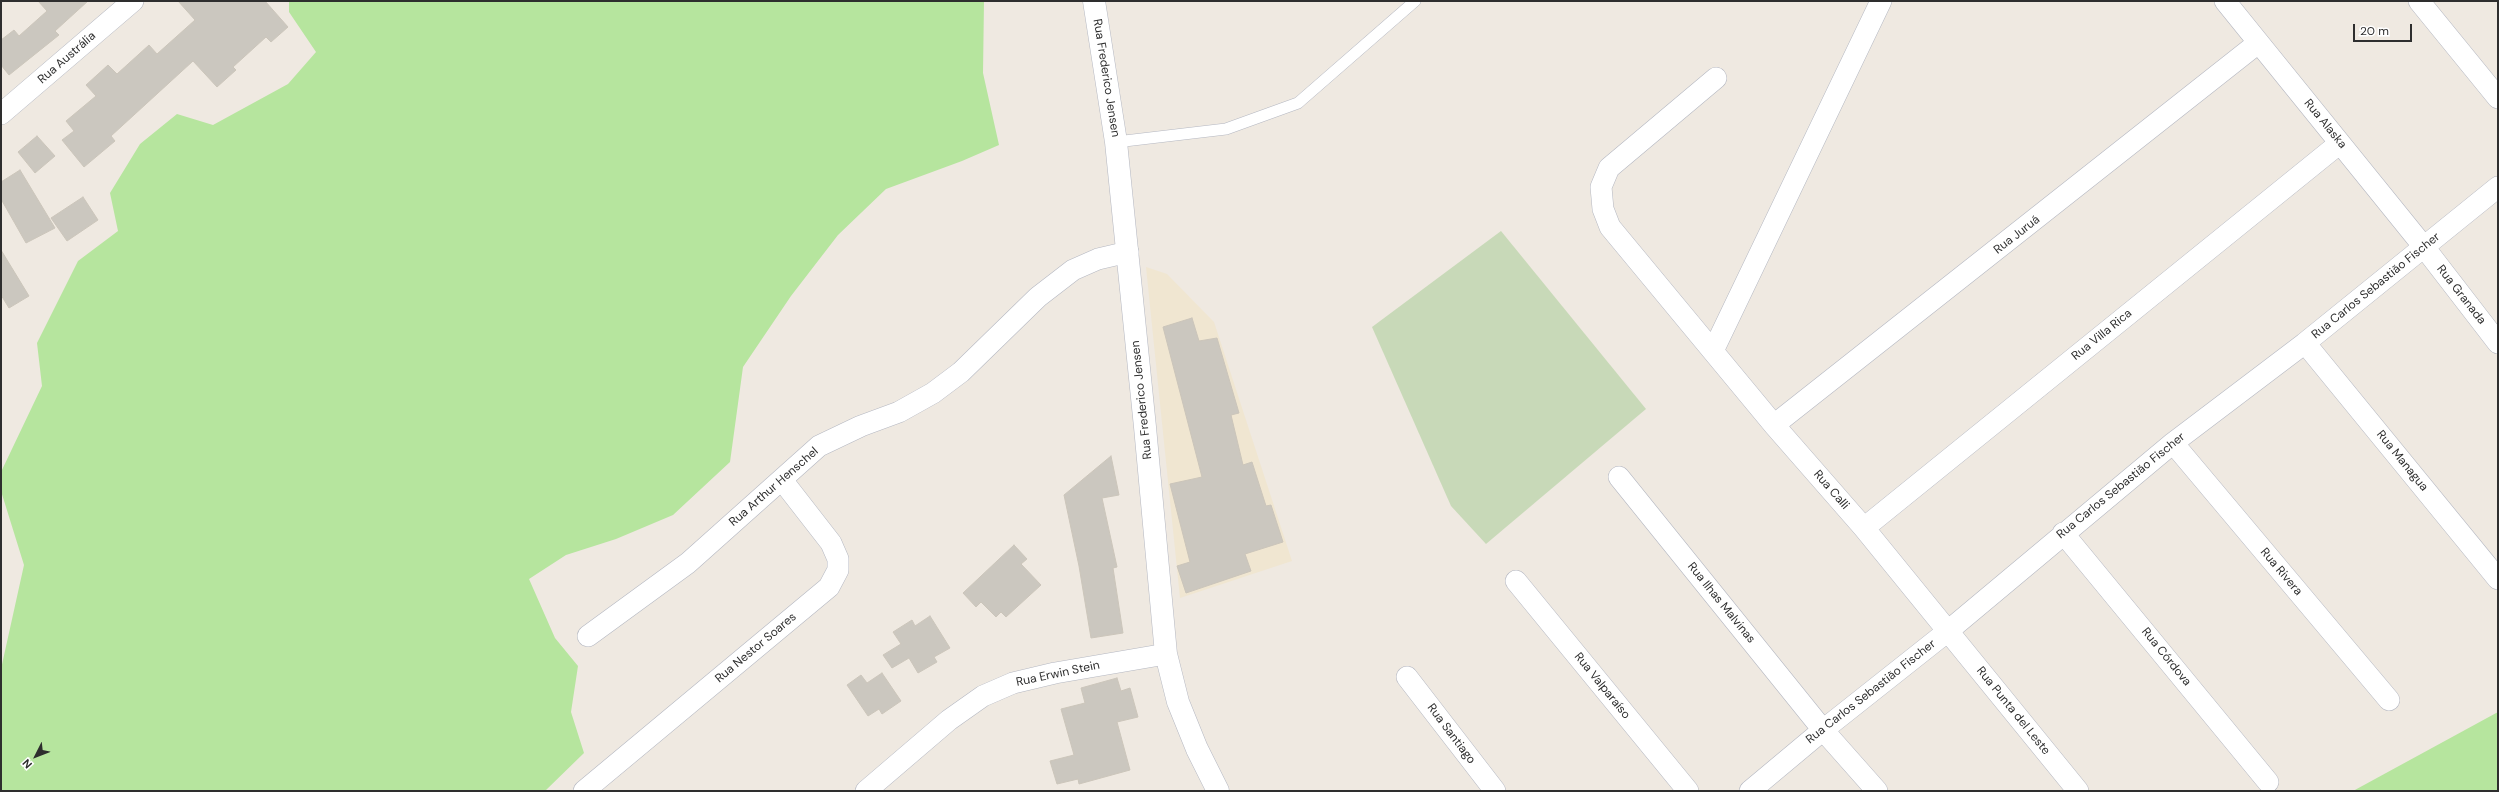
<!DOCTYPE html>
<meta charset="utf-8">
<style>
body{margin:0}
#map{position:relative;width:2499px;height:792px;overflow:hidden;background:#efe9e1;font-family:"DM Sans",sans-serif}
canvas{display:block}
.frame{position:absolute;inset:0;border:2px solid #2e2e2e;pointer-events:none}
.north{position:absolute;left:16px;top:736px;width:40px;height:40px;-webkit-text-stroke:3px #fff;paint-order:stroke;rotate:228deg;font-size:11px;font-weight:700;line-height:16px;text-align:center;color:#2e2e2e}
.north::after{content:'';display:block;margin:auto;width:14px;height:18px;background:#2e2e2e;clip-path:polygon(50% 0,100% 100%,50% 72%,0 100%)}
.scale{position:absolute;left:2353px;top:24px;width:59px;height:18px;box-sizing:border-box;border:2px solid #2e2e2e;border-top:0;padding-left:5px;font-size:12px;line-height:14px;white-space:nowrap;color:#2e2e2e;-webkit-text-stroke:3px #fff;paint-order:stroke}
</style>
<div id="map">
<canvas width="2499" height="792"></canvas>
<div class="frame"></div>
<div class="north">N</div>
<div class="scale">20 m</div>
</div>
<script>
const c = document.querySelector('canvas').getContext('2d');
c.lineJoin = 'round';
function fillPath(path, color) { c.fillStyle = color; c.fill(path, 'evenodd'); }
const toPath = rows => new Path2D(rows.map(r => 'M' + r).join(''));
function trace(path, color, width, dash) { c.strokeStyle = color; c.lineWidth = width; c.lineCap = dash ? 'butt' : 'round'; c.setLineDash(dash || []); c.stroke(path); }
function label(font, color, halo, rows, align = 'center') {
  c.font = font + ' "DM Sans",sans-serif'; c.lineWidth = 3.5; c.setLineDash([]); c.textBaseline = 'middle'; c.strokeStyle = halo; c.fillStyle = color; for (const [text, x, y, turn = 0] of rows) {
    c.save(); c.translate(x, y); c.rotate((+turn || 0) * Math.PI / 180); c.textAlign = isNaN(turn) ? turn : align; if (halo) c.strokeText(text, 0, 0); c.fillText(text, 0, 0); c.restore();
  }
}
const education = toPath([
 [1146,267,1167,274,1214,322,1292,561,1180,598]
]);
const green = toPath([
 [289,1,984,1,983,73,999,145,962,161,886,189,838,235,791,296,743,367,730,462,673,515,616,539,566,555,529,579,555,638,578,666,571,712,584,753,545,791,1,791,1,669,24,565,1,491,1,472,42,386,37,343,78,261,118,231,110,193,140,144,177,114,213,125,288,84,316,52,289,12],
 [2498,712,2498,791,2353,791]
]);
const cemetery = toPath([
 [1501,231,1646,409,1486,544,1451,506,1372,327]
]);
const building = toPath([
 [38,1,88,1,55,31,59,35,9,75,1,65,1,40,14,30,19,36,47,11,38,1],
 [178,1,265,1,288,27,271,42,266,37,233,67,236,70,217,87,193,61,111,136,115,141,84,167,62,140,74,131,66,121,96,96,86,85,108,65,117,74,149,45,157,54,195,20,178,1],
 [37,136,55,156,35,173,18,152,37,136],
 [20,170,55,228,26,243,1,199,1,182,20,170],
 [83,197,98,220,67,241,51,218,83,197],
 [1,250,29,296,9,308,1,295,1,250],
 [1192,318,1199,341,1217,338,1239,413,1231,415,1243,465,1252,462,1266,506,1271,505,1283,542,1245,554,1251,571,1186,593,1177,566,1190,562,1170,484,1202,477,1163,327,1192,318],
 [1111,456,1119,495,1102,498,1117,567,1113,568,1123,633,1091,638,1079,566,1064,495,1111,456],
 [1014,545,1027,559,1021,564,1041,585,1006,617,1001,612,996,617,981,602,976,607,963,593,1014,545],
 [930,616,950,648,934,657,937,662,918,673,909,658,892,668,883,655,901,644,893,632,912,620,915,626,930,616],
 [882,673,901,701,882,714,879,709,868,716,847,685,861,675,867,683,882,673],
 [1117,678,1121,691,1130,688,1138,717,1117,722,1130,770,1079,784,1078,779,1057,784,1050,761,1074,755,1061,709,1085,703,1081,688,1117,678]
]);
const service = toPath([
 [1116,142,1226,129,1298,103,1415,1]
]);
const minor = toPath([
 [2225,1,2424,247,2498,343],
 [2419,1,2498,98],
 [1716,78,1609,168,1601,187,1603,209,1610,227,1774,425,1864,528,2078,791],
 [1,114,133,1],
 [2305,343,2498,579],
 [1713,351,1881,1],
 [1774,425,2258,43],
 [2173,443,2389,700],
 [1619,477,1823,730,1877,791],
 [1864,528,2340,143],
 [2063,533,2268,782],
 [1516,581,1688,791],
 [588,636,688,563,819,446,861,426,899,412,933,393,961,372,1038,297,1073,270,1098,259,1128,252],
 [1407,677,1495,791],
 [584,791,829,587,838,570,838,559,831,543,782,480],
 [866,791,949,720,983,696,1013,683,1055,673,1166,654],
 [1750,791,1823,730,1948,631,2173,443,2305,343,2498,187]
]);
const secondary = toPath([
 [1094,1,1116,142,1145,427,1166,654,1178,702,1197,749,1218,791]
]);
const streetNames = [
 ["Rua Austrália",67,58,-41],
 ["Rua Frederico Jensen",1106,78,81],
 ["Rua Alaska",2325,124,51],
 ["Rua Juruá",2017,235,-38],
 ["Rua Carlos Sebastião Fischer",2376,286,-39],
 ["Rua Granada",2461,295,52],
 ["Rua Villa Rica",2102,335,-39],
 ["Rua Frederico Jensen",1142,400,-96],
 ["Rua Managua",2402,461,51],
 ["Rua Carlos Sebastião Fischer",2121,486,-39],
 ["Rua Arthur Henschel",774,487,-41],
 ["Rua Calli",1831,490,49],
 ["Rua Rivera",2281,572,50],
 ["Rua Ilhas Malvinas",1721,603,51],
 ["Rua Nestor Soares",756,648,-40],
 ["Rua Córdova",2166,657,51],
 ["Rua Erwin Stein",1058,674,-12],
 ["Rua Valparaíso",1602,686,51],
 ["Rua Carlos Sebastião Fischer",1871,692,-38],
 ["Rua Punta del Leste",2013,711,51],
 ["Rua Santiago",1451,734,53]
];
fillPath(education, '#f0e6d1');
fillPath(green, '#b6e59e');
fillPath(cemetery, '#c8d9b8');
fillPath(building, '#cbc7bf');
trace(building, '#cbc5ba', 1);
trace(service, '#b4b7c1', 12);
trace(minor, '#b4b7c1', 22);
trace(secondary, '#b4b7c1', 23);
trace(service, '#fff', 11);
trace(minor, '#fff', 21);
trace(secondary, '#fff', 22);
label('12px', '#2e2e2e', '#fff', streetNames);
</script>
